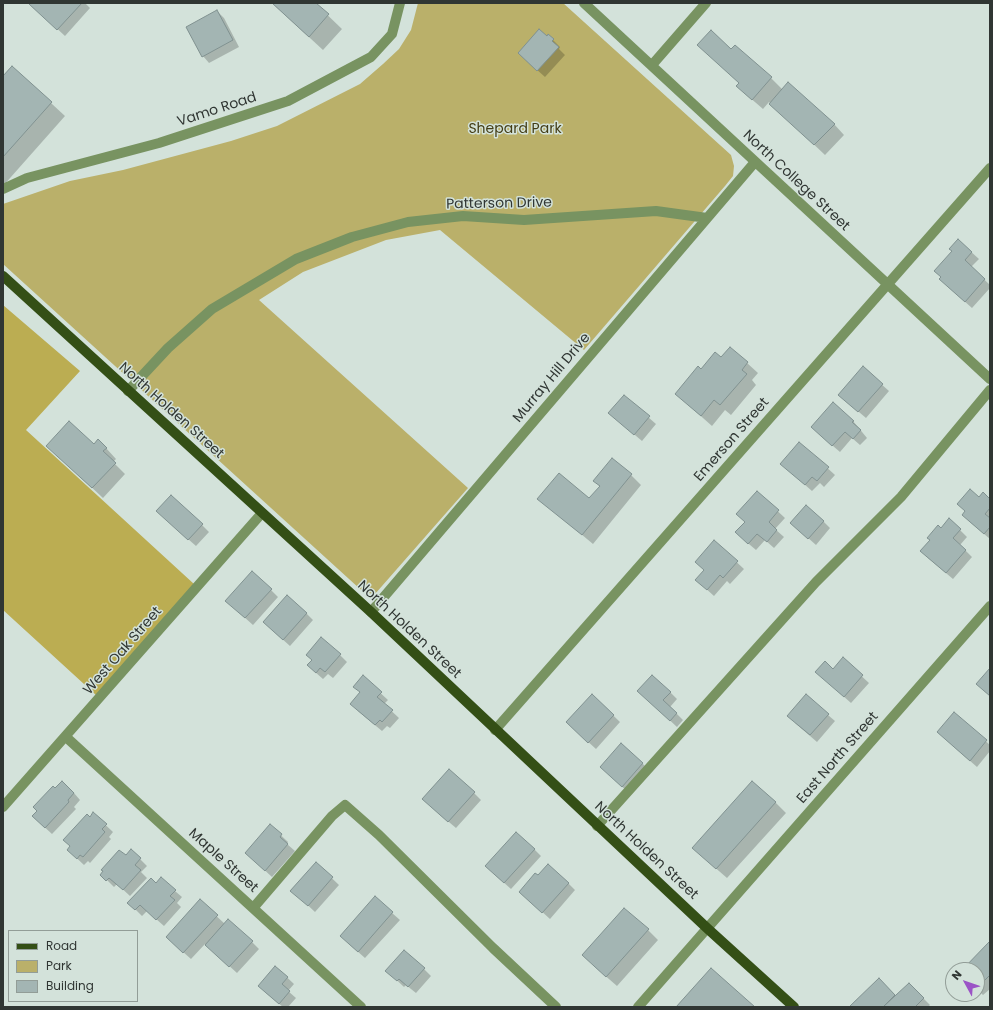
<!DOCTYPE html>
<style>
body{margin:0}
#map{position:relative;width:993px;height:1010px;overflow:hidden;background:#d3e2da;font-family:Poppins,sans-serif}
canvas{display:block}
.frame{position:absolute;inset:0;border:4px solid #303633;pointer-events:none}
.legend{position:absolute;left:8px;top:930px;width:130px;height:72px;box-sizing:border-box;background:#d3e2da;border:1px solid #929d97;margin:0;padding:5px 7px;list-style:none;font-size:12px;color:#303633}
.legend li{display:flex;align-items:center;gap:8px;height:20px}
.legend b{width:20px;border:1px solid #929d97}
.north{position:absolute;left:945px;top:962px;width:40px;height:40px;box-sizing:border-box;background:#d3e2da;border:1px solid #929d97;border-radius:50%;rotate:310deg;font-size:11px;font-weight:700;line-height:16px;text-align:center;color:#303633}
.north::after{content:'';display:block;margin:auto;width:14px;height:18px;background:#9b53c6;clip-path:polygon(50% 0,100% 100%,50% 72%,0 100%)}
</style>
<div id="map">
<canvas width="993" height="1010"></canvas>
<div class="frame"></div>
<ul class="legend">
<li><b style="height:5px;background:#344f16"></b>Road</li>
<li><b style="height:11px;background:#bab06a"></b>Park</li>
<li><b style="height:11px;background:#a3b5b3"></b>Building</li>
</ul>
<div class="north">N</div>
</div>
<script>
const c = document.querySelector('canvas').getContext('2d');
c.lineJoin = 'round';
function fillPath(path, color) { c.fillStyle = color; c.fill(path, 'evenodd'); }
const toPath = rows => new Path2D(rows.map(r => 'M' + r).join(''));
function trace(path, color, width, dash) { c.strokeStyle = color; c.lineWidth = width; c.lineCap = dash ? 'butt' : 'round'; c.setLineDash(dash || []); c.stroke(path); }
function label(font, color, halo, rows, align = 'center') {
  c.font = font + ' Poppins,sans-serif'; c.lineWidth = 3; c.setLineDash([]); c.textBaseline = 'middle'; c.strokeStyle = halo; c.fillStyle = color; for (const [text, x, y, turn = 0] of rows) {
    c.save(); c.translate(x, y); c.rotate((+turn || 0) * Math.PI / 180); c.textAlign = isNaN(turn) ? turn : align; if (halo) c.strokeText(text, 0, 0); c.fillText(text, 0, 0); c.restore();
  }
}
const green = toPath([
 [418,3,563,3,731,155,734,166,733,176,725,186,584,350,440,230,386,240,303,272,259,300,468,488,375,594,368,593,360,589,3,264,3,204,70,181,123,170,231,141,277,126,360,84,383,64,399,49,411,30]
]);
const forest = toPath([
 [3,305,80,371,26,430,194,584,96,695,3,610]
]);
const shadow = toPath([
 [32,3,85,3,90,8,65,36,38,11],
 [272,3,315,3,342,29,323,50],
 [217,11,224,18,239,47,209,63,203,56],
 [548,35,560,47,559,49,565,55,545,77,526,60],
 [732,50,771,78,783,90,834,124,844,135,825,155,769,102,763,109,748,96,740,83],
 [12,67,65,116,3,186,3,78],
 [958,240,979,259,971,267,990,285,990,288,972,308,947,286,942,277],
 [721,358,747,363,758,373,752,380,756,385,731,415,725,410,712,426,676,394,701,370],
 [863,368,889,391,866,418,846,401],
 [624,396,656,424,642,441,609,413],
 [853,421,867,438,860,445,852,438,840,452,819,434],
 [800,443,835,475,824,487,820,483,812,491,788,470],
 [94,445,106,448,116,459,113,462,125,474,103,498,58,456],
 [631,475,641,485,593,544,539,499,590,499,600,487,595,481],
 [757,492,785,518,775,529,784,537,774,548,765,540,756,550,743,539,746,522],
 [979,498,990,500,990,539,970,522,966,512],
 [164,518,202,525,209,532,196,546],
 [823,521,830,528,816,545,798,529],
 [941,529,960,530,967,537,960,545,972,557,953,579,928,558,931,540],
 [714,541,744,569,730,584,727,581,714,596,703,586,705,570],
 [271,590,278,597,253,625,234,608],
 [306,613,313,620,290,646,271,629],
 [307,655,340,655,347,662,333,678,328,674,323,679,315,672,313,661],
 [843,659,869,683,851,703,824,679],
 [363,677,388,700,384,704,399,718,390,728,387,726,382,731,358,711],
 [670,692,677,699,670,707,683,720,677,727,646,698],
 [592,695,620,722,596,749,574,729],
 [955,714,990,745,990,751,977,767,945,739],
 [828,715,835,721,817,742,795,723],
 [642,763,649,770,629,793,608,774],
 [74,793,80,800,74,807,76,809,52,834,40,823],
 [474,793,481,800,456,828,430,806],
 [775,802,786,813,727,878,704,858],
 [94,814,113,832,109,837,111,839,90,863,88,861,84,865,68,850],
 [271,826,288,842,287,844,295,851,272,877,246,853],
 [534,849,541,856,511,889,493,873],
 [126,856,140,859,147,866,141,872,147,878,130,896,117,884,114,887,102,875],
 [316,863,339,885,315,912,299,897],
 [538,876,568,883,575,890,550,919,527,898],
 [156,884,175,891,182,897,177,903,181,907,164,926,147,911,142,916,129,903],
 [375,898,400,920,365,958,348,943],
 [200,901,225,924,252,942,259,949,237,973,205,944,191,959,174,944],
 [648,930,658,940,617,986,594,966],
 [990,943,990,989,983,995,977,989,977,970,963,970],
 [276,967,294,984,288,991,296,998,288,1007,283,1007,266,993],
 [424,969,431,976,416,993,406,985,404,987,387,971],
 [879,979,896,997,909,984,930,1005,928,1007,850,1007]
]);
const building = toPath([
 [30,3,82,3,57,30,29,4,30,3],
 [272,3,316,3,329,14,309,37,272,3],
 [217,10,233,40,202,57,186,27,217,10],
 [539,29,547,36,548,34,554,39,552,41,559,47,537,71,518,53,539,29],
 [711,30,731,49,735,45,772,77,752,100,736,86,739,83,697,45,711,30],
 [12,66,52,102,3,157,3,76,12,66],
 [788,82,835,124,814,145,769,104,788,82],
 [958,239,972,252,965,260,985,279,965,302,939,279,941,277,934,271,952,251,949,249,958,239],
 [730,347,748,362,742,370,747,374,720,405,714,400,701,416,675,394,698,366,701,369,715,352,721,357,730,347],
 [863,366,883,384,858,412,838,395,863,366],
 [624,395,650,416,634,435,608,413,624,395],
 [833,402,854,421,852,422,861,430,853,439,845,432,832,446,811,427,833,402],
 [69,421,94,444,98,439,107,448,103,451,116,463,92,488,46,446,69,421],
 [799,442,829,467,817,481,812,477,805,485,780,464,799,442],
 [612,458,632,474,582,535,537,499,559,473,589,498,600,486,593,481,612,458],
 [970,489,979,497,983,492,990,499,990,508,985,514,990,518,990,527,984,534,962,515,965,511,957,504,970,489],
 [757,491,779,510,769,522,777,530,767,542,757,534,748,544,735,532,745,522,736,514,757,491],
 [171,495,203,524,188,540,156,511,171,495],
 [806,505,824,521,808,539,790,523,806,505],
 [949,518,961,529,953,538,966,550,946,573,920,551,930,540,927,538,938,525,941,528,949,518],
 [714,540,738,561,723,578,720,575,707,590,695,580,704,570,695,562,714,540],
 [252,571,272,589,245,618,225,601,252,571],
 [287,595,307,613,283,640,263,622,287,595],
 [321,637,341,654,325,672,320,668,316,673,307,665,312,660,306,655,321,637],
 [843,657,863,675,844,697,815,672,825,661,833,669,843,657],
 [990,668,990,696,976,684,990,668],
 [363,675,382,692,377,697,393,710,382,722,380,720,375,725,350,704,360,692,353,687,363,675],
 [652,675,671,692,663,700,677,713,670,721,637,691,652,675],
 [592,694,614,715,588,743,566,722,592,694],
 [806,694,829,714,810,735,787,716,806,694],
 [954,712,987,740,970,761,937,732,954,712],
 [621,743,643,763,622,787,600,767,621,743],
 [449,769,475,792,448,822,422,799,449,769],
 [62,781,74,793,68,800,69,802,45,828,32,816,37,811,33,807,53,786,55,788,62,781],
 [752,781,776,802,716,869,692,848,752,781],
 [93,812,107,824,102,829,105,832,83,857,80,855,77,859,67,850,70,846,63,840,87,814,90,817,93,812],
 [270,824,282,834,280,837,288,844,265,871,245,853,270,824],
 [516,832,535,849,504,883,485,866,516,832],
 [131,849,141,858,135,865,141,870,123,890,109,878,106,881,100,875,103,871,101,870,119,850,126,855,131,849],
 [316,862,333,877,308,906,290,891,316,862],
 [548,864,569,883,542,913,519,892,535,873,538,875,548,864],
 [161,877,176,890,170,896,175,900,156,920,140,905,135,910,127,903,151,878,156,883,161,877],
 [375,896,393,912,358,952,340,936,375,896],
 [200,899,218,915,183,953,166,937,200,899],
 [624,908,649,929,606,977,582,955,624,908],
 [228,919,253,941,229,967,205,945,228,919],
 [990,941,990,975,977,988,977,970,962,970,990,941],
 [404,950,425,968,408,987,399,979,397,981,385,971,404,950],
 [275,966,288,977,282,984,290,991,279,1004,258,986,275,966],
 [711,968,755,1007,676,1007,711,968],
 [879,978,895,995,883,1007,849,1007,879,978],
 [909,983,924,998,915,1007,883,1007,909,983]
]);
const minor = toPath([
 [584,3,990,379],
 [652,65,706,3],
 [3,189,27,178,159,143,288,101,371,57,392,34,400,3],
 [128,391,168,348,212,309,296,259,352,237,408,222,463,216,524,220,656,211,707,218],
 [371,612,755,162],
 [495,730,990,168],
 [66,737,361,1007],
 [3,807,262,513],
 [597,826,816,582,901,497,990,390],
 [254,907,332,816,345,805,379,835,493,948,556,1007],
 [638,1007,990,606]
]);
const major = toPath([
 [3,276,371,612,708,929,794,1007]
]);
const streetNames = [
 ["Vamo Road",217,110,-18],
 ["North College Street",796,181,43],
 ["Patterson Drive",499,204,-1],
 ["Murray Hill Drive",552,378,-50],
 ["North Holden Street",171,411,42],
 ["Emerson Street",732,440,-49],
 ["North Holden Street",409,630,43],
 ["West Oak Street",123,651,-49],
 ["East North Street",838,758,-49],
 ["North Holden Street",646,851,43],
 ["Maple Street",223,861,42]
];
const parkNames = [
 ["Shepard Park",515,129]
];
fillPath(green, '#bab06a');
fillPath(forest, '#bbad52');
fillPath(shadow, '#0003');
fillPath(building, '#a3b5b3');
trace(building, '#809190', 1);
trace(minor, '#789361', 10);
trace(major, '#344f16', 10);
label('14px', '#303633', '#d3e2da', streetNames);
label('14px', '#433d16', '#d3e2da', parkNames);
</script>
